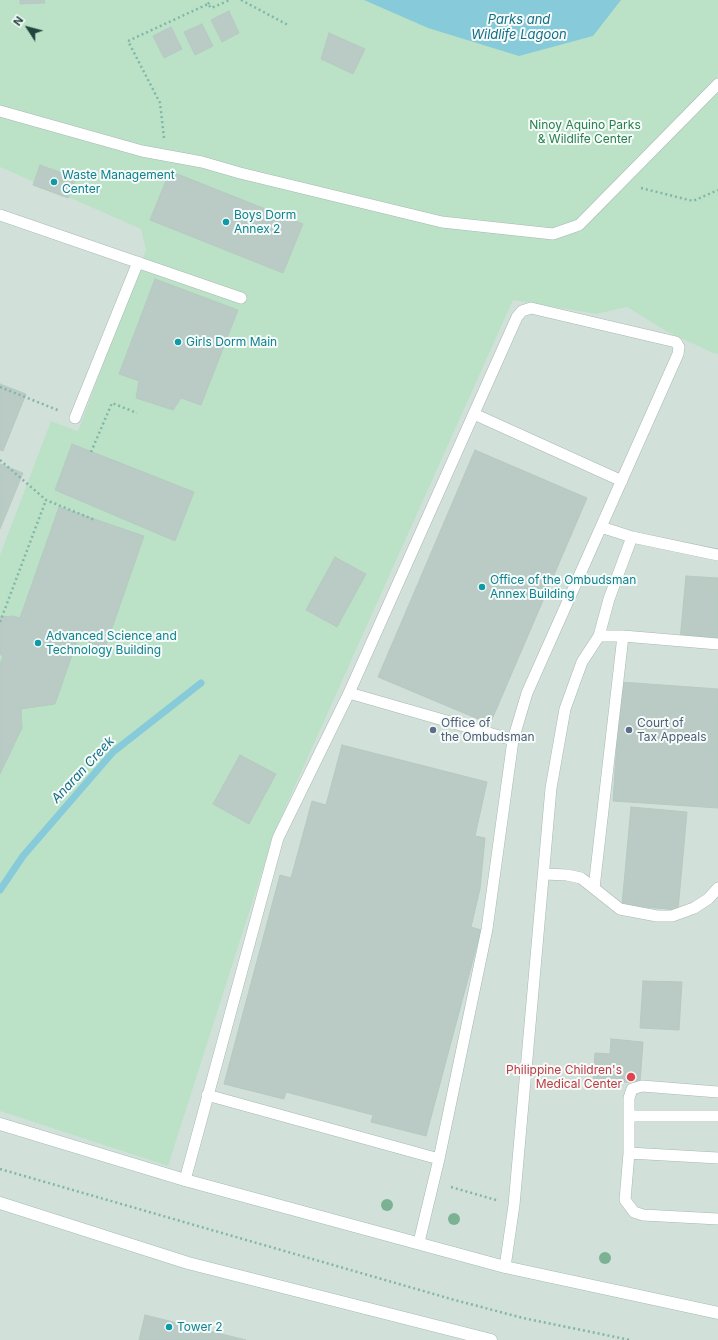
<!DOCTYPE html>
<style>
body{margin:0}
#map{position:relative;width:718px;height:1340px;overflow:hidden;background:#e4efeb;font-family:Inter,sans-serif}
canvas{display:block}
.north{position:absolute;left:8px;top:8px;width:40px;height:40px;-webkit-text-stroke:3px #f6fbf9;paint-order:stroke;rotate:306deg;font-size:11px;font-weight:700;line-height:16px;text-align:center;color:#21443c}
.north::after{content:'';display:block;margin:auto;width:14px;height:18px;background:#21443c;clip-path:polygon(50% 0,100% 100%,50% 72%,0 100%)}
</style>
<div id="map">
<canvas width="718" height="1340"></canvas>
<div class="north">N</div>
</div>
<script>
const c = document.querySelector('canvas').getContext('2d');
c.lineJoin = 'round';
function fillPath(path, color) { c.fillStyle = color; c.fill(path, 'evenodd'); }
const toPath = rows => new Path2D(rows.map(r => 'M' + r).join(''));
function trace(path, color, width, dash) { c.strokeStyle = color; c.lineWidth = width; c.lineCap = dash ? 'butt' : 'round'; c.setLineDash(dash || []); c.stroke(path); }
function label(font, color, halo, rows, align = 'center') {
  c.font = font + ' Inter,sans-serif'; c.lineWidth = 4; c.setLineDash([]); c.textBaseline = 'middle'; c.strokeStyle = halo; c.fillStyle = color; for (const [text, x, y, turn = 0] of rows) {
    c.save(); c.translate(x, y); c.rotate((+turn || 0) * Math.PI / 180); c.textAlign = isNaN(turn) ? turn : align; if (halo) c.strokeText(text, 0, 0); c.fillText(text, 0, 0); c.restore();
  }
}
const built = toPath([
 [0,0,718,0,718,1340,0,1340]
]);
const green = toPath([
 [0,0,718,0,718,354,713,353,666,331,627,307,596,314,513,300,276,828,168,1166,0,1111,0,555,51,421,78,431,146,250,141,229,0,167]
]);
const water = toPath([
 [364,0,621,0,593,36,519,56,428,28]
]);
const stream = toPath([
 [0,890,23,856,113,752,201,683]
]);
const building = toPath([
 [20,0,44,0,45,3,20,4,20,0],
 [229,11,239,33,222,42,211,20,229,11],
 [202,24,213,46,195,55,184,32,202,24],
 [171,27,182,49,164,58,153,36,171,27],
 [329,33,365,49,353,74,321,59,329,33],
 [40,165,76,178,68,198,33,185,40,165],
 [170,171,303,224,283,273,150,220,170,171],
 [155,279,238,310,201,405,181,398,173,410,136,398,139,381,119,374,155,279],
 [0,384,26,394,3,451,0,450,0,384],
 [72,444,194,492,175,541,55,490,72,444],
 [475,450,587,498,490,724,378,677,475,450],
 [0,464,23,473,0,529,0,464],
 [59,507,144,536,105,648,78,638,55,704,21,709,22,728,0,774,0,663,3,657,0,654,0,617,13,616,20,618,59,507],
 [335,557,366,574,337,627,306,610,335,557],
 [686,576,718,578,718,643,680,640,686,576],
 [621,682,718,689,718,808,613,801,621,682],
 [342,745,487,782,475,836,485,838,480,889,471,927,481,930,426,1136,371,1122,373,1115,286,1092,284,1099,224,1084,280,875,291,878,312,801,326,805,342,745],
 [240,755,276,774,249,824,213,804,240,755],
 [631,807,687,812,678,910,622,905,631,807],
 [643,981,682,982,679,1030,640,1028,643,981],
 [611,1039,643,1042,640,1083,593,1080,595,1053,610,1054,611,1039],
 [145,1315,246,1340,139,1340,145,1315]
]);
const path = toPath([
 [241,0,288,25],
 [208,4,211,0],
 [164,138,160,103,128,41,208,4,211,8,230,0],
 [641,188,693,201,718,190],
 [0,387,60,411],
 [91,452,112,403,137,413],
 [0,460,46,500,95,520],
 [0,622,46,500],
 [0,1169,451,1299,523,1318,630,1340],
 [451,1187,496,1200]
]);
const lane = toPath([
 [0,111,142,151,202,162,240,173,442,222,553,234,579,225,718,84],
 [0,215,241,298],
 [474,414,622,481],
 [75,418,138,262],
 [601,527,632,537,718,555],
 [599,636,609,599,632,537],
 [349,693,513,740],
 [545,874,567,875,581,878,620,909,657,916,672,916,694,908,708,899,718,888],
 [594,888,623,636],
 [718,1092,642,1086,632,1089,629,1098,629,1153,625,1200,634,1212,643,1215,718,1219],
 [207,1095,439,1159],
 [629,1116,717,1116],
 [629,1153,718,1158],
 [185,1180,278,838,349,693,517,317,522,311,531,308,676,342,679,347,678,354,527,693,513,740,487,929,439,1159,419,1242],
 [505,1267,514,1205,551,788,565,709,582,662,599,636,623,636,718,644]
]);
const secondary = toPath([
 [0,1124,185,1180,505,1267,718,1313],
 [0,1203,188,1263,491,1340]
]);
const trees = [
 [387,1205],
 [454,1219],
 [605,1258]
];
const markers = [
 [54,182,4,"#0f9aa8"],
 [226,222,4,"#0f9aa8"],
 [178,342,4,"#0f9aa8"],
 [482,587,4,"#0f9aa8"],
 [38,643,4,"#0f9aa8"],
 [433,730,4,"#5c6f8a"],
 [629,730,4,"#5c6f8a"],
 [631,1077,5,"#e0444e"],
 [169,1327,4,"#0f9aa8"]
];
const parkNames = [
 ["Ninoy Aquino Parks",585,125],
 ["& Wildlife Center",585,139]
];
const cultureNames = [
 ["Waste Management",62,175],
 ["Center",62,189],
 ["Boys Dorm",234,215],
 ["Annex 2",234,229],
 ["Girls Dorm Main",186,342],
 ["Office of the Ombudsman",490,580],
 ["Annex Building",490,594],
 ["Advanced Science and",46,636],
 ["Technology Building",46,650],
 ["Tower 2",177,1327]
];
const serviceNames = [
 ["Office of",441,723],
 ["the Ombudsman",441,737],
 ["Court of",637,723],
 ["Tax Appeals",637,737]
];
const healthNames = [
 ["Philippine Children's",622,1070],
 ["Medical Center",622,1084]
];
const waterNames = [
 ["Parks and",519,20],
 ["Wildlife Lagoon",519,35],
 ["Anaran Creek",83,770,-47]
];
fillPath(built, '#d2e0da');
fillPath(green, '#bbe2c7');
fillPath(water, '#87cada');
trace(stream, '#87cada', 7);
fillPath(building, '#b9cbc4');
trace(building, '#b6cac2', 1);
trace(lane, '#a6b8b3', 12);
trace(secondary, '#a1bcb4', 13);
trace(path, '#81b6a8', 2.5, [2, 3]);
trace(lane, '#fff', 11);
trace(secondary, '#fff', 12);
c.fillStyle = '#7cb294';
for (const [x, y] of trees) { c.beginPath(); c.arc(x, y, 6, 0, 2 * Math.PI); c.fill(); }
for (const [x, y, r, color] of markers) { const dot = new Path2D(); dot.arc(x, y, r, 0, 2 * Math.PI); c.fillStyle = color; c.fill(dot); trace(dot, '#f6fbf9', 1.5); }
label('12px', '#26804c', '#f6fbf9', parkNames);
label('12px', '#0d838f', '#f6fbf9', cultureNames, 'left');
label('12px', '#4e5e75', '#f6fbf9', serviceNames, 'left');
label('12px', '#be3a42', '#f6fbf9', healthNames, 'right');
label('italic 13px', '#136f88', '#f6fbf9', waterNames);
</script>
